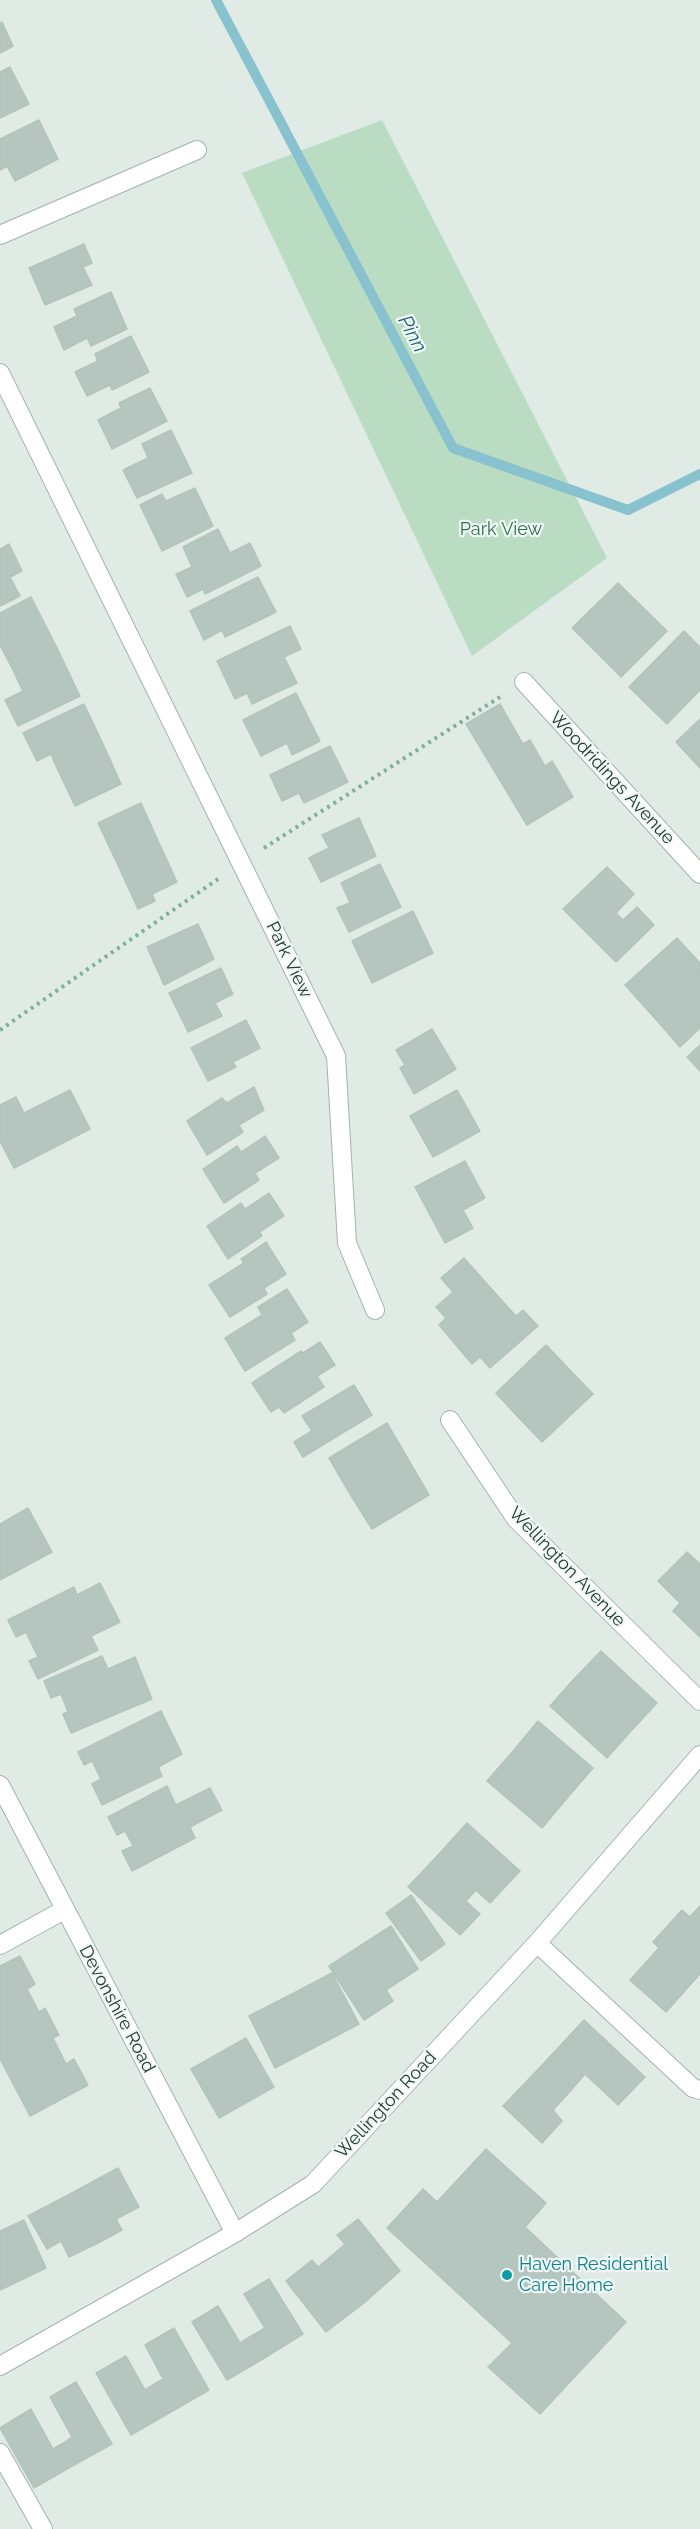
<!DOCTYPE html>
<style>
body{margin:0}
canvas{display:block;background:#e0ebe6}
</style>
<canvas width="700" height="2529"></canvas>
<script>
const c = document.querySelector('canvas').getContext('2d');
c.lineJoin = 'round';
function fillPath(path, color) { c.fillStyle = color; c.fill(path, 'evenodd'); }
const toPath = rows => new Path2D(rows.map(r => 'M' + r).join(''));
function trace(path, color, width, dash) { c.strokeStyle = color; c.lineWidth = width; c.lineCap = dash ? 'butt' : 'round'; c.setLineDash(dash || []); c.stroke(path); }
function label(font, color, halo, rows, align = 'center') {
  c.font = font + ' Raleway,sans-serif'; c.lineWidth = 4.5; c.setLineDash([]); c.textBaseline = 'middle'; c.strokeStyle = halo; c.fillStyle = color; for (const [text, x, y, turn = 0] of rows) {
    c.save(); c.translate(x, y); c.rotate((+turn || 0) * Math.PI / 180); c.textAlign = isNaN(turn) ? turn : align; if (halo) c.strokeText(text, 0, 0); c.fillText(text, 0, 0); c.restore();
  }
}
const green = toPath([
 [382,120,607,558,472,656,242,173]
]);
const stream = toPath([
 [216,0,453,448,628,510,700,474]
]);
const building = toPath([
 [2,22,13,46,0,53,0,23,2,22],
 [10,67,29,104,0,118,0,72,10,67],
 [39,120,58,159,15,181,7,166,0,170,0,139,39,120],
 [84,244,92,263,83,267,92,285,45,305,29,268,84,244],
 [111,292,127,329,91,346,87,338,64,350,54,327,77,316,74,309,111,292],
 [131,336,149,372,112,390,110,385,87,396,75,372,98,361,95,354,131,336],
 [150,388,167,421,112,449,98,420,121,408,119,403,150,388],
 [171,430,192,473,137,498,123,470,148,458,142,444,171,430],
 [195,488,213,526,162,551,140,505,162,494,166,501,195,488],
 [218,529,230,553,250,543,261,566,205,594,203,589,187,597,176,574,192,567,183,547,218,529],
 [9,544,22,571,10,577,20,596,0,606,0,549,9,544],
 [258,577,276,612,225,637,222,630,204,640,190,611,258,577],
 [618,583,667,631,621,677,572,628,618,583],
 [31,597,56,646,12,668,0,645,0,613,31,597],
 [290,626,301,649,284,657,297,683,252,704,247,693,235,699,217,661,290,626],
 [684,631,700,647,700,690,667,724,629,687,684,631],
 [56,646,80,696,18,726,5,700,23,691,12,668,56,646],
 [296,693,320,741,292,755,287,743,261,756,243,720,296,693],
 [84,704,103,744,56,766,51,754,37,761,23,733,84,704],
 [500,704,523,744,530,740,545,766,552,761,573,797,527,825,466,724,500,704],
 [700,719,700,768,676,742,700,719],
 [103,744,121,784,75,806,56,766,103,744],
 [330,746,348,782,304,803,299,793,282,801,270,775,330,746],
 [141,803,159,843,117,863,98,823,141,803],
 [359,818,376,856,321,882,309,858,329,848,322,835,359,818],
 [159,843,177,882,152,894,155,901,138,909,117,863,159,843],
 [380,864,401,907,349,932,337,908,350,903,341,883,380,864],
 [607,867,634,894,616,913,623,920,637,907,654,925,616,962,563,909,607,867],
 [413,911,433,953,372,983,352,941,413,911],
 [198,924,214,959,164,985,147,947,198,924],
 [677,938,700,963,700,972,652,1015,625,985,677,938],
 [221,968,233,994,215,1003,222,1016,188,1032,169,993,221,968],
 [700,972,700,1028,680,1047,652,1015,700,972],
 [246,1020,260,1048,233,1062,236,1067,208,1081,191,1048,246,1020],
 [432,1029,456,1069,414,1094,400,1068,405,1065,396,1050,432,1029],
 [700,1045,700,1071,687,1057,700,1045],
 [254,1087,264,1110,239,1125,243,1132,207,1155,187,1121,222,1098,227,1103,254,1087],
 [70,1090,90,1129,14,1168,0,1141,0,1105,16,1097,24,1113,70,1090],
 [457,1090,480,1131,433,1157,410,1116,457,1090],
 [265,1136,279,1158,255,1173,259,1180,224,1203,203,1169,237,1146,241,1152,265,1136],
 [465,1161,485,1198,463,1210,473,1228,445,1243,415,1187,465,1161],
 [269,1193,284,1216,260,1232,262,1236,228,1259,207,1226,241,1203,245,1209,269,1193],
 [266,1242,286,1274,264,1288,267,1294,230,1317,209,1285,244,1263,241,1259,266,1242],
 [464,1258,504,1303,456,1345,439,1325,446,1318,436,1307,453,1292,441,1278,464,1258],
 [287,1289,308,1322,291,1333,295,1340,245,1371,225,1338,262,1315,258,1307,287,1289],
 [504,1303,516,1316,523,1310,538,1326,490,1368,480,1357,472,1364,456,1345,504,1303],
 [320,1342,335,1365,317,1376,324,1387,284,1413,279,1407,271,1412,252,1383,301,1351,303,1353,320,1342],
 [546,1345,569,1369,519,1418,496,1393,546,1345],
 [569,1369,593,1394,542,1442,519,1418,569,1369],
 [354,1385,372,1415,303,1457,294,1442,312,1431,302,1416,354,1385],
 [387,1423,408,1459,350,1494,329,1458,387,1423],
 [408,1459,429,1495,372,1529,350,1494,408,1459],
 [28,1508,52,1552,0,1580,0,1524,28,1508],
 [687,1552,700,1564,700,1637,673,1611,680,1603,658,1581,687,1552],
 [100,1583,120,1622,91,1636,98,1650,38,1679,29,1661,38,1657,26,1632,16,1637,8,1620,74,1587,77,1595,100,1583],
 [601,1651,657,1703,631,1731,574,1679,601,1651],
 [102,1656,108,1669,135,1657,152,1699,71,1733,63,1714,68,1712,61,1694,51,1698,44,1681,102,1656],
 [574,1679,631,1731,607,1758,550,1706,574,1679],
 [161,1711,182,1754,158,1767,162,1776,102,1805,92,1784,101,1779,92,1761,84,1765,78,1752,161,1711],
 [538,1721,593,1768,568,1797,514,1750,538,1721],
 [514,1750,568,1797,542,1828,487,1781,514,1750],
 [167,1786,176,1805,210,1788,222,1810,190,1827,195,1838,132,1871,122,1851,133,1846,125,1831,117,1835,108,1817,167,1786],
 [467,1823,520,1871,490,1903,438,1855,467,1823],
 [438,1855,476,1890,466,1901,480,1914,460,1935,408,1887,438,1855],
 [411,1895,445,1944,421,1961,386,1913,411,1895],
 [700,1906,700,1974,666,2012,630,1980,659,1948,653,1942,682,1910,690,1917,700,1906],
 [391,1926,418,1969,386,1990,393,2001,364,2020,329,1966,391,1926],
 [20,1956,35,1984,27,1989,39,2012,45,2008,59,2035,53,2038,66,2064,74,2059,88,2085,30,2116,0,2059,0,1966,20,1956],
 [332,1973,359,2024,319,2045,292,1994,332,1973],
 [292,1994,319,2045,275,2068,249,2016,292,1994],
 [584,2020,645,2077,618,2105,585,2074,573,2088,545,2062,584,2020],
 [246,2038,274,2087,219,2118,191,2069,246,2038],
 [545,2062,573,2088,553,2110,562,2121,542,2143,503,2106,545,2062],
 [486,2149,546,2203,525,2227,626,2322,540,2414,488,2367,512,2343,387,2228,423,2189,437,2202,486,2149],
 [118,2168,139,2207,116,2219,122,2230,98,2243,72,2193,118,2168],
 [72,2193,98,2243,69,2257,61,2241,47,2249,28,2216,72,2193],
 [358,2219,400,2271,364,2303,329,2258,345,2244,337,2235,358,2219],
 [24,2220,46,2268,0,2290,0,2231,24,2220],
 [329,2258,364,2303,326,2332,286,2281,312,2260,318,2267,329,2258],
 [269,2279,303,2334,266,2357,253,2335,265,2328,244,2294,269,2279],
 [218,2306,240,2343,253,2335,266,2357,227,2380,192,2322,218,2306],
 [174,2328,209,2390,169,2413,153,2385,163,2379,145,2345,174,2328],
 [126,2356,145,2390,153,2385,169,2413,131,2435,96,2373,126,2356],
 [76,2382,112,2444,74,2465,62,2444,72,2437,50,2397,76,2382],
 [31,2409,53,2449,62,2444,74,2465,34,2488,0,2428,31,2409]
]);
const path = toPath([
 [264,848,500,697],
 [0,1030,218,879]
]);
const minor = toPath([
 [0,235,197,150],
 [0,373,336,1056,347,1243,375,1310],
 [524,682,700,874],
 [450,1420,516,1519,700,1701],
 [0,1785,235,2233],
 [537,1943,693,2088,700,2090],
 [0,1945,64,1910],
 [0,2366,235,2233,313,2184,537,1943,700,1755],
 [0,2453,43,2529]
]);
const markers = [
 [507,2275,6,"#0f9aa8"]
];
const parkNames = [
 ["Park View",501,530]
];
const streetNames = [
 ["Woodridings Avenue",612,778,47],
 ["Park View",289,960,64],
 ["Wellington Avenue",567,1567,46],
 ["Devonshire Road",117,2009,62],
 ["Wellington Road",386,2105,-47]
];
const cultureNames = [
 ["Haven Residential",519,2265],
 ["Care Home",519,2286]
];
const waterNames = [
 ["Pinn",412,334,62]
];
fillPath(green, '#b9dcc3');
trace(stream, '#88c2cf', 10);
fillPath(building, '#b5c5bf');
trace(building, '#b3c4bd', 1.5);
trace(minor, '#a3b3ad', 20);
trace(path, '#81aea1', 4, [3, 4.5]);
trace(minor, '#fff', 18);
for (const [x, y, r, color] of markers) { const dot = new Path2D(); dot.arc(x, y, r, 0, 2 * Math.PI); c.fillStyle = color; c.fill(dot); trace(dot, '#f0f7f4', 2); }
label('18px', '#2c7149', '#f0f7f4', parkNames);
label('18px', '#213b35', '#f0f7f4', streetNames);
label('18px', '#0d838f', '#f0f7f4', cultureNames, 'left');
label('italic 20px', '#1c6475', '#f0f7f4', waterNames);
</script>
